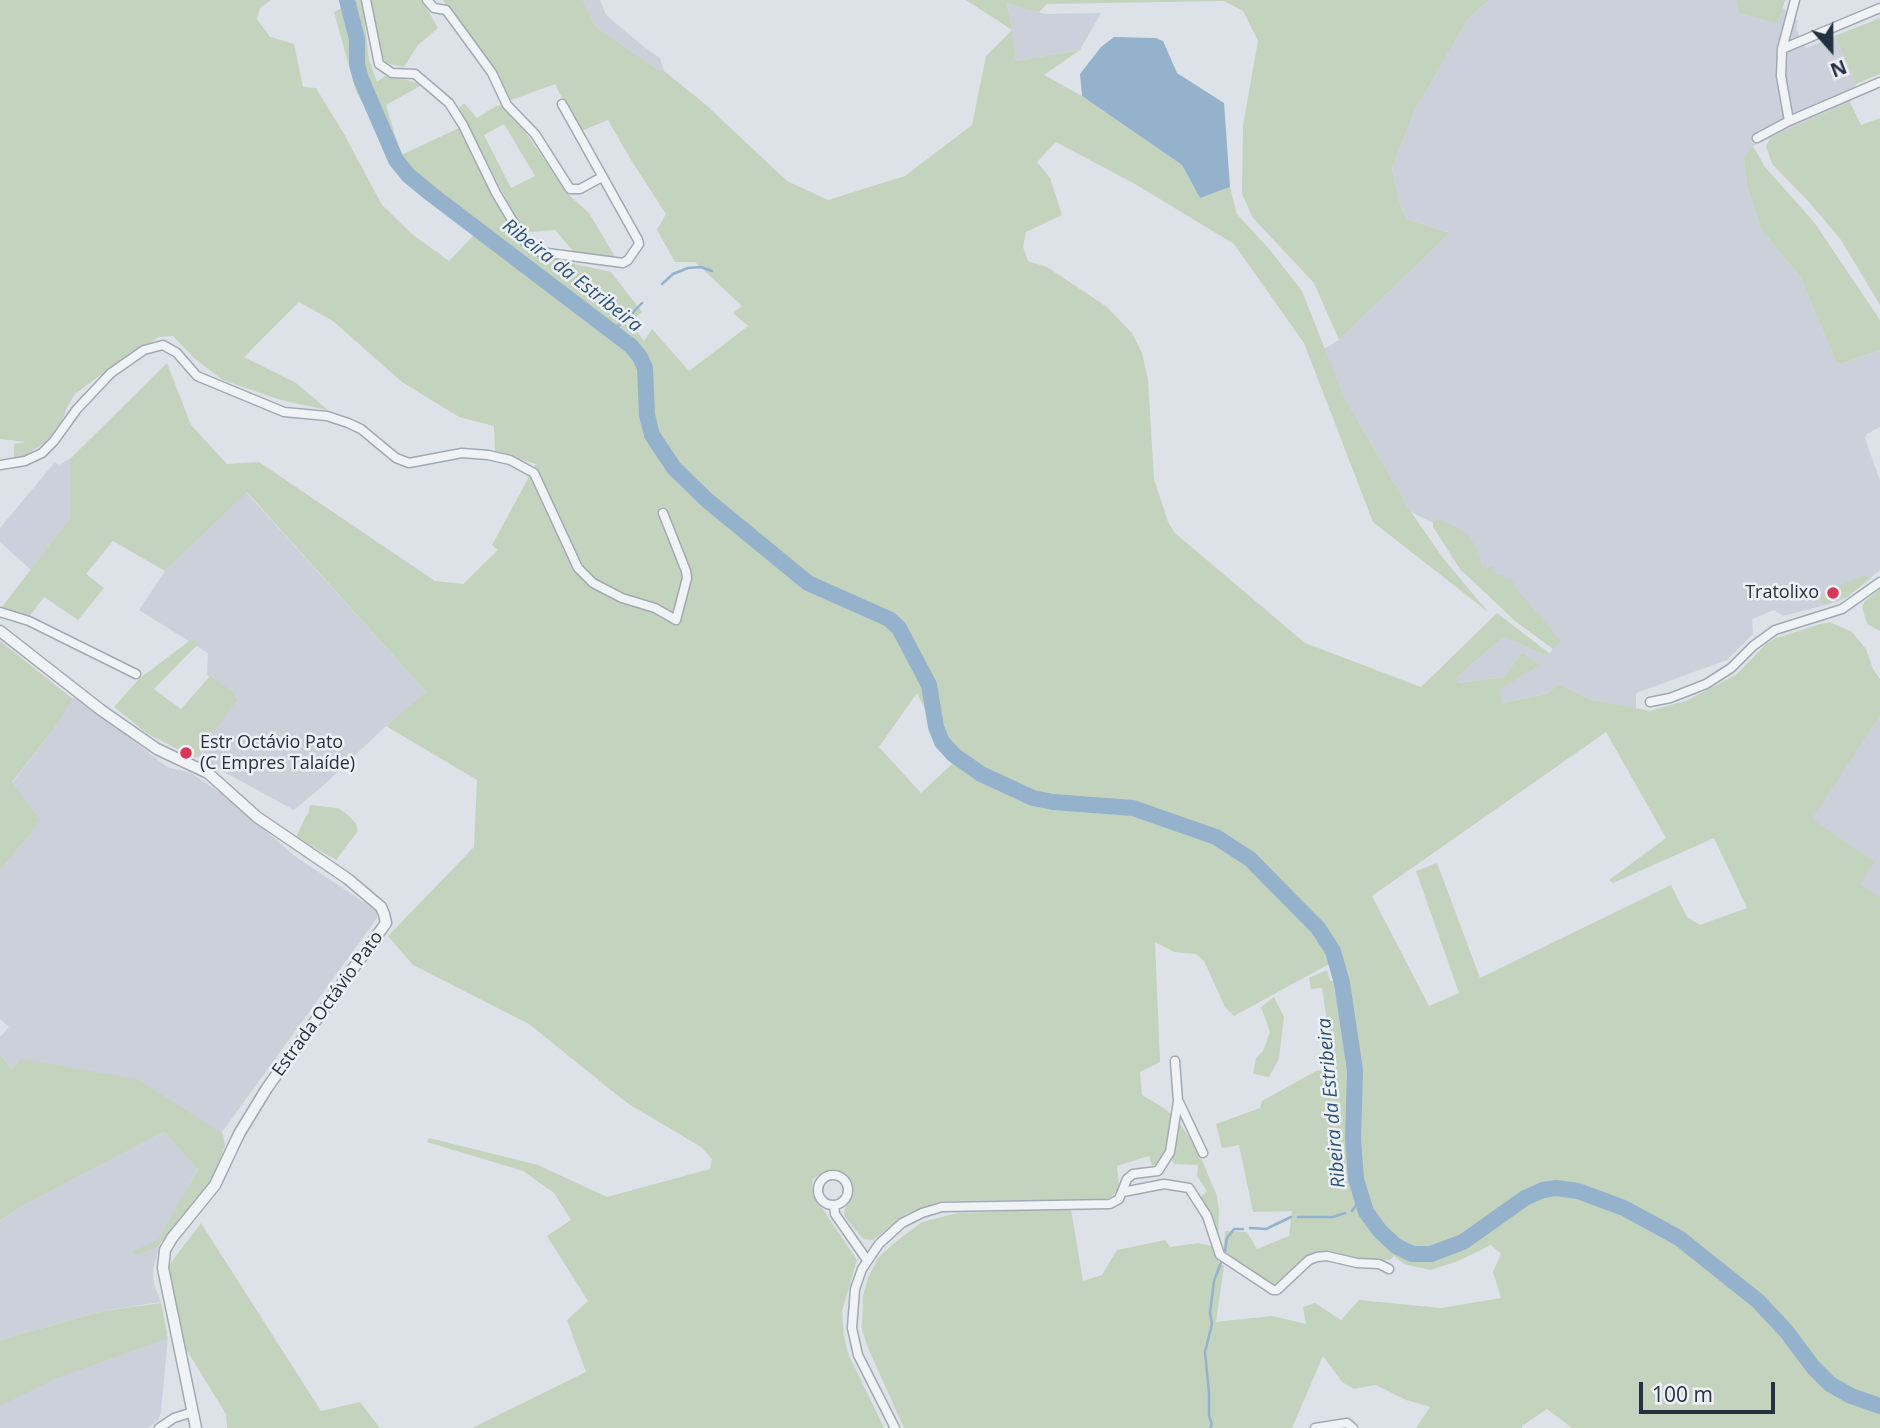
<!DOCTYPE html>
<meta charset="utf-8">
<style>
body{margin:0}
#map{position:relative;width:1880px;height:1428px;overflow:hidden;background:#dde2e8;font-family:"Open Sans",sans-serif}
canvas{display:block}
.north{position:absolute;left:1796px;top:14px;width:70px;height:70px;-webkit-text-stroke:5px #edf1f6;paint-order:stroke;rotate:159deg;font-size:19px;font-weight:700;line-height:28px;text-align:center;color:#253040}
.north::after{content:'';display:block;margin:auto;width:24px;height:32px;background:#253040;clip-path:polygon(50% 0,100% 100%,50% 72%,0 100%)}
.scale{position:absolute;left:1639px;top:1382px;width:136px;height:32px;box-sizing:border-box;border:4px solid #253040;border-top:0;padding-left:9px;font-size:21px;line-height:24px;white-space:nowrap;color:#253040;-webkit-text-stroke:5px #edf1f6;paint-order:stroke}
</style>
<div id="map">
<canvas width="1880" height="1428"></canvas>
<div class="north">N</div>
<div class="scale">100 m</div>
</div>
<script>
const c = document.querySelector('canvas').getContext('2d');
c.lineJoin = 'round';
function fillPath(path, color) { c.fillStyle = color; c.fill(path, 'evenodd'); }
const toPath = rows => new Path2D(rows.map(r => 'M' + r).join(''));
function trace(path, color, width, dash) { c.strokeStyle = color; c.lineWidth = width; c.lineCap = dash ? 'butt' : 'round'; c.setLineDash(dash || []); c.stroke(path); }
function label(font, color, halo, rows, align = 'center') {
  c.font = font + ' "Open Sans",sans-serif'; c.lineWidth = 5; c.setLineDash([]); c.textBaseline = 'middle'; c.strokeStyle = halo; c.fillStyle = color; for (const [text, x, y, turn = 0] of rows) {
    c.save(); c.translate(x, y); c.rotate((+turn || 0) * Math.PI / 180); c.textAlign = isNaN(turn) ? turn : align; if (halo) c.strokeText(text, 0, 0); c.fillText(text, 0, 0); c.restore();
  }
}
const built = toPath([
 [583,0,600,0,606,15,643,46,660,58,664,71,660,71,595,26],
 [1489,0,1773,0,1798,21,1796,29,1806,48,1835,36,1856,84,1850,102,1753,146,1744,159,1747,186,1762,231,1800,276,1836,362,1840,364,1880,350,1880,427,1867,434,1865,438,1880,481,1880,570,1847,597,1837,602,1783,616,1774,610,1752,619,1753,634,1727,660,1636,693,1636,709,1589,699,1559,684,1546,694,1501,703,1499,690,1538,665,1522,652,1504,677,1458,683,1457,677,1504,637,1547,656,1555,646,1433,523,1411,512,1343,395,1324,349,1339,340,1450,233,1407,219,1401,207,1392,168,1415,110,1468,19],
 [1007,2,1045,14,1101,13,1080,50,1016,61],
 [71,458,71,517,31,570,0,542,0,528,55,462,59,465],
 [246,492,427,693,386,726,325,784,294,810,193,755,234,699,207,675,208,653,139,610,165,571],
 [75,695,167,767,191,773,228,798,296,857,377,911,377,918,217,1139,13,1070,0,1054,0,1037,9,1027,0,1019,0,870,30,835,12,783,53,730],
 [1880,716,1880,917,1811,819],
 [164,1132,198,1168,161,1238,153,1270,154,1285,161,1302,103,1311,0,1340,0,1221,24,1205],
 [168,1336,161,1412,159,1419,148,1428,0,1428,0,1402,53,1375]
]);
const green = toPath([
 [0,0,271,0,260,8,257,19,270,37,294,44,303,87,316,88,344,134,382,205,412,234,449,261,474,235,422,194,388,157,376,128,356,91,334,12,357,0,362,0,369,60,377,82,385,76,398,77,422,85,386,105,401,155,459,128,519,244,551,259,611,272,642,312,631,323,644,341,652,329,689,371,748,326,733,313,742,306,695,262,675,262,657,230,666,214,631,160,608,120,579,132,555,84,506,102,496,77,443,0,583,0,595,26,660,71,664,71,705,104,787,181,828,200,905,176,972,125,986,56,1012,30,966,0,1489,0,1468,19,1415,110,1392,168,1401,207,1407,219,1450,233,1339,340,1314,283,1253,218,1242,194,1243,125,1258,41,1243,11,1224,1,1047,4,1039,12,1007,3,1012,30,1016,61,1080,50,1044,75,1082,96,1182,165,1200,198,1230,187,1237,214,1270,250,1302,291,1343,395,1411,512,1443,558,1488,612,1373,522,1304,343,1234,244,1135,184,1056,142,1037,162,1050,178,1062,215,1026,232,1023,247,1028,261,1047,267,1107,307,1132,333,1142,353,1148,380,1154,479,1168,522,1175,533,1305,643,1421,687,1497,613,1549,653,1547,656,1504,637,1457,677,1458,683,1504,677,1522,652,1539,665,1500,690,1502,703,1546,694,1559,684,1589,699,1650,711,1688,700,1737,674,1766,644,1776,638,1820,624,1830,622,1852,632,1866,649,1873,669,1880,679,1880,716,1812,819,1875,862,1860,884,1880,898,1880,1428,1572,1428,1547,1409,1522,1426,1522,1428,1416,1428,1430,1407,1406,1400,1376,1385,1354,1389,1342,1382,1323,1356,1292,1428,904,1428,868,1348,862,1330,863,1296,868,1278,878,1258,894,1243,922,1222,958,1213,1071,1209,1083,1281,1102,1275,1117,1250,1165,1240,1170,1247,1198,1243,1212,1246,1219,1263,1224,1266,1216,1322,1272,1316,1306,1324,1303,1307,1315,1303,1341,1320,1359,1300,1441,1308,1501,1298,1493,1272,1501,1254,1491,1245,1456,1262,1430,1270,1404,1264,1394,1256,1390,1260,1356,1260,1317,1253,1307,1256,1275,1287,1223,1253,1225,1231,1247,1232,1257,1249,1289,1236,1292,1211,1253,1212,1239,1145,1222,1148,1216,1124,1260,1108,1262,1101,1316,1071,1334,1069,1322,988,1311,989,1309,978,1327,970,1330,981,1333,981,1332,970,1329,964,1234,1016,1225,1007,1204,961,1196,954,1174,952,1155,942,1160,1062,1140,1072,1142,1095,1164,1108,1172,1115,1167,1147,1159,1164,1152,1166,1149,1156,1117,1166,1119,1185,1117,1191,1110,1198,1098,1200,942,1201,907,1213,873,1240,863,1239,845,1217,844,1211,853,1191,851,1181,843,1172,825,1171,813,1179,812,1187,818,1202,857,1260,842,1311,844,1336,848,1353,884,1428,472,1428,586,1372,567,1320,588,1301,547,1236,571,1220,554,1193,523,1171,427,1142,429,1138,538,1165,607,1197,710,1169,712,1159,701,1147,627,1103,529,1024,413,965,388,936,474,847,477,780,386,726,426,692,247,492,165,571,113,541,86,574,104,588,78,620,44,597,29,617,2,607,71,517,71,458,167,363,191,425,227,464,259,462,435,581,463,584,498,550,492,545,536,464,495,452,494,426,459,417,402,382,333,321,299,302,244,357,296,383,328,410,284,401,223,380,195,359,173,336,159,337,95,379,75,394,67,407,60,427,44,443,24,456,14,459,14,444,26,442,0,439],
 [917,693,952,764,921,793,879,747],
 [1606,732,1666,838,1609,880,1613,883,1714,838,1747,908,1700,925,1687,917,1671,885,1480,978,1437,863,1416,871,1459,993,1429,1006,1372,896],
 [371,0,422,0,438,28,418,45,404,67,386,63,382,57],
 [1736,0,1785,0,1778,23,1739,13],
 [1880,18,1880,74,1856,84,1835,36],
 [1850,102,1861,125,1880,118,1880,305,1841,240,1809,202,1772,164,1766,146,1771,137],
 [464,103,477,118,496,106,502,105,526,133,568,194,589,213,617,260,573,251,555,230,531,232,518,222,459,108],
 [504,124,535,176,511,188,484,135],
 [1753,146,1765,167,1814,222,1880,320,1880,350,1840,364,1836,362,1800,276,1762,231,1747,186,1744,158],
 [1438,520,1455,526,1469,536,1476,547,1483,569,1493,566,1498,575,1503,574,1505,579,1511,578,1515,587,1561,641,1553,649,1515,621,1460,569,1433,527,1433,521],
 [1863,575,1871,578,1847,597,1824,605,1820,595],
 [1880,589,1880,631,1867,624,1862,607,1865,601],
 [192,639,199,643,154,689,181,709,210,676,233,692,237,700,195,758,148,734,114,707,140,678],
 [0,641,73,699,53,730,12,782,39,819,30,835,0,870],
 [310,805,338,808,348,815,356,824,358,831,336,860,296,837,306,816,308,815],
 [1274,997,1284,1017,1279,1059,1269,1077,1253,1074,1256,1058,1263,1051,1270,1032,1261,1007],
 [0,1054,12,1069,21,1059,137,1079,223,1134,225,1145,219,1164,203,1193,157,1247,138,1255,133,1251,158,1240,198,1169,164,1132,24,1205,0,1221],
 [1178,1120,1199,1153,1217,1196,1219,1212,1218,1236,1200,1198,1207,1191,1197,1176,1198,1165,1175,1164,1172,1161],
 [201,1223,321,1411,360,1402,380,1428,227,1428,226,1414,178,1336,169,1274,169,1265],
 [161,1303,167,1333,166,1339,57,1378,0,1406,0,1340,103,1311]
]);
const water = toPath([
 [1114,37,1156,38,1163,41,1177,73,1224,103,1230,187,1200,198,1182,165,1082,96,1080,74,1101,47]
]);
const stream = toPath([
 [662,284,673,274,688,268,701,267,712,271],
 [610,330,623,323,642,303],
 [1352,1211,1361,1198],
 [1298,1217,1333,1217,1345,1213],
 [1250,1228,1266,1229,1291,1217],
 [1225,1251,1227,1238,1234,1229,1243,1229],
 [1210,1428,1212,1424,1209,1416,1209,1393,1205,1352,1212,1324,1210,1313,1214,1281,1222,1260]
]);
const river = toPath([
 [347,0,357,39,357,64,361,79,396,160,408,175,431,194,631,346,640,357,645,368,647,415,652,435,674,468,708,501,808,583,889,619,899,628,929,685,936,727,942,742,954,755,981,774,1033,798,1053,802,1133,808,1216,837,1250,859,1318,928,1333,951,1342,983,1355,1070,1353,1139,1356,1179,1366,1212,1380,1231,1396,1246,1412,1254,1431,1254,1463,1242,1525,1198,1543,1190,1556,1188,1578,1191,1624,1208,1679,1238,1758,1301,1786,1331,1813,1367,1830,1384,1851,1396,1880,1406]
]);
const minor = toPath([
 [366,0,379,64,392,73,415,74,449,103,463,125,496,193,525,242,540,252,623,263,628,260,639,244,638,240,562,104],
 [427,0,434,8,446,10,460,29,492,73,507,105,535,134,570,189,580,189,602,177],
 [1782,49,1880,8],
 [1789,121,1781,76,1782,49,1795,0],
 [1757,138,1789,121,1880,82],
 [0,465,25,461,42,453,54,441,77,409,111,373,144,350,163,345,177,353,197,376,284,412,327,416,348,423,361,429,396,458,409,463,462,453,488,455,510,460,534,473,578,568,593,583,622,598,655,608,676,620,687,578,686,571,663,513],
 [0,612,29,621,136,674],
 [1650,702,1670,698,1706,684,1731,668,1753,646,1775,630,1842,609,1880,582],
 [1179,1102,1203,1153],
 '818 1190a15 15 0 1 1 30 0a15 15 0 1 1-30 0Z',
 [1123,1192,1164,1184,1189,1188,1207,1216,1220,1255,1273,1290,1277,1290,1309,1260,1317,1257,1327,1256,1357,1263,1379,1264,1389,1269],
 [834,1205,835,1214,867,1260],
 [159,1428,174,1418,193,1412],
 [895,1428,858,1355,852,1328,855,1289,862,1269,879,1244,902,1223,922,1213,942,1207,1110,1204,1119,1199,1127,1179,1133,1174,1158,1171,1170,1152,1178,1101,1175,1061],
 [1315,1428,1347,1423,1353,1428]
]);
const tertiary = toPath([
 [0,631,101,710,157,749,208,773,257,817,348,879,381,907,384,914,386,923,267,1088,239,1134,215,1185,172,1238,165,1250,163,1268,196,1428]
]);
const markers = [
 [1833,593,7,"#d93656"],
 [186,753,7,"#d93656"]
];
const poiNames = [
 ["Tratolixo",1819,593],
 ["Estr Octávio Pato",200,743,"left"],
 ["(C Empres Talaíde)",200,764,"left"]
];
const streetNames = [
 ["Estrada Octávio Pato",328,1004,-54]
];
const waterNames = [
 ["Ribeira da Estribeira",572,276,38],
 ["Ribeira da Estribeira",1332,1103,-95]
];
fillPath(built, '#cbd1db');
fillPath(green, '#c4d3be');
fillPath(water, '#95b2cc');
trace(stream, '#95b2cc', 2.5);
trace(river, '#95b2cc', 16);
trace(minor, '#a2a9b2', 11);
trace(tertiary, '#a2a9b2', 13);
trace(minor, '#f0f3f6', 8);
trace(tertiary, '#f0f3f6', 10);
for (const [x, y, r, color] of markers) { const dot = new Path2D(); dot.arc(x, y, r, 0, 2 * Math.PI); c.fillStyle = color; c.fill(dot); trace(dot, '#edf1f6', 2.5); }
label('18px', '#253040', '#edf1f6', poiNames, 'right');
label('18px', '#253040', '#edf1f6', streetNames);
label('italic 19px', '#2c5178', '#edf1f6', waterNames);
</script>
